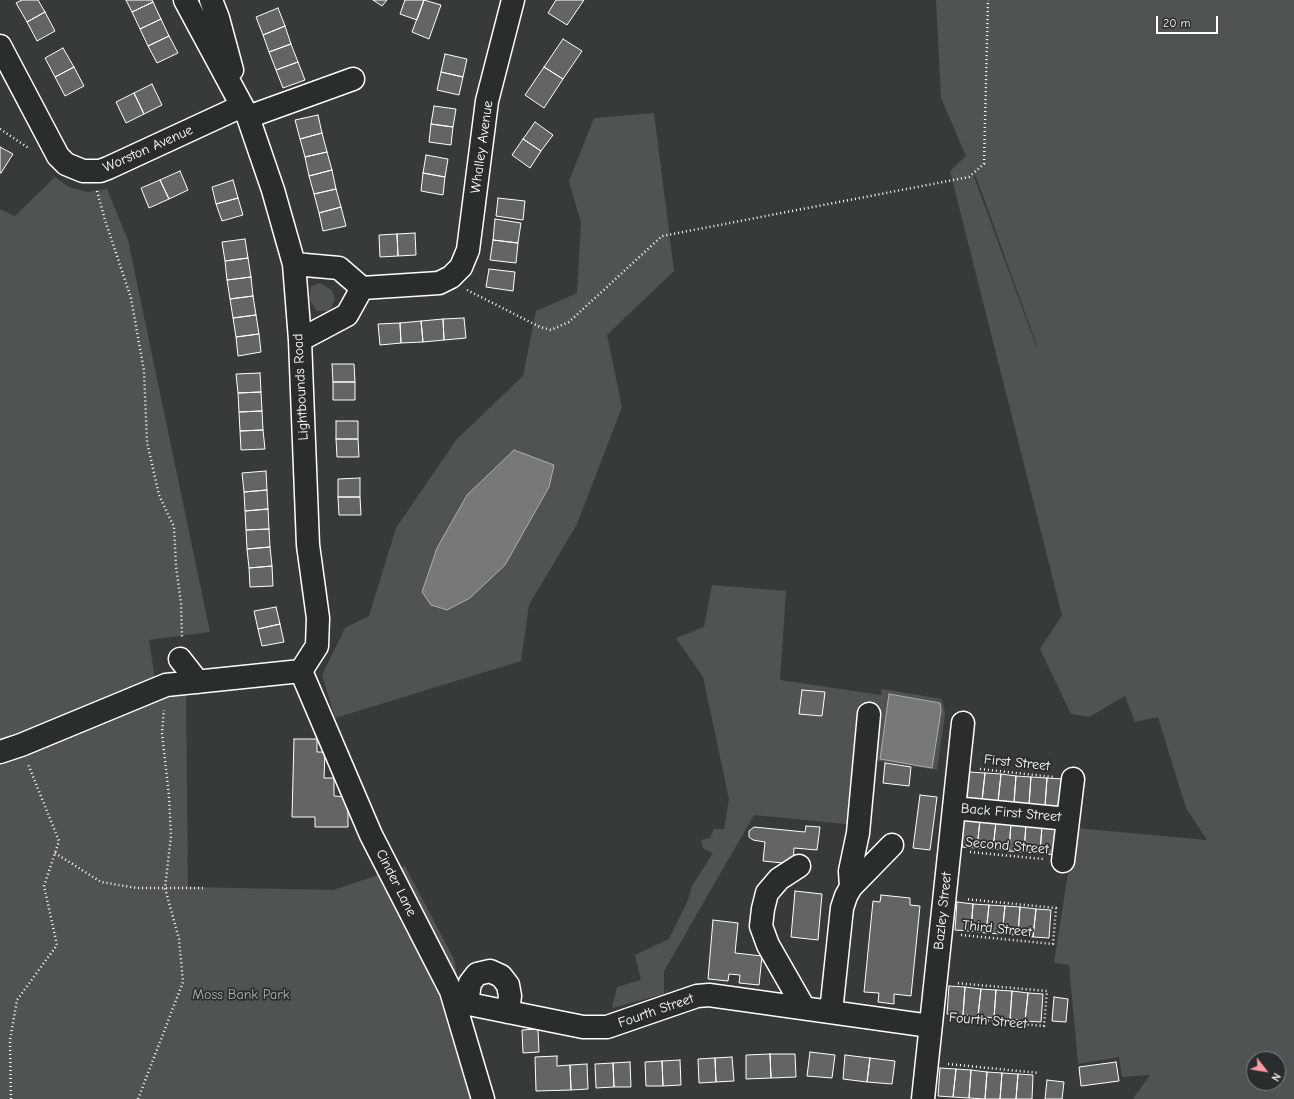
<!DOCTYPE html>
<style>
body{margin:0}
#map{position:relative;width:1294px;height:1099px;overflow:hidden;background:#373a3b;font-family:"Comic Neue",sans-serif}
canvas{display:block}
.north{position:absolute;left:1246px;top:1051px;width:40px;height:40px;box-sizing:border-box;background:#2a2d2e;border:1px solid #7f8182;border-radius:50%;rotate:121deg;font-size:11px;font-weight:700;line-height:16px;text-align:center;color:#fff}
.north::after{content:'';display:block;margin:auto;width:14px;height:18px;background:#ff9aa2;clip-path:polygon(50% 0,100% 100%,50% 72%,0 100%)}
.scale{position:absolute;left:1156px;top:16px;width:62px;height:18px;box-sizing:border-box;border:2px solid #fff;border-top:0;padding-left:5px;font-size:12px;line-height:14px;white-space:nowrap;color:#fff;-webkit-text-stroke:3px #2a2d2e;paint-order:stroke}
</style>
<div id="map">
<canvas width="1294" height="1099"></canvas>
<div class="north">N</div>
<div class="scale">20 m</div>
</div>
<script>
const c = document.querySelector('canvas').getContext('2d');
c.lineJoin = 'round';
function fillPath(path, color) { c.fillStyle = color; c.fill(path, 'evenodd'); }
const toPath = rows => new Path2D(rows.map(r => 'M' + r).join(''));
function trace(path, color, width, dash) { c.strokeStyle = color; c.lineWidth = width; c.lineCap = dash ? 'butt' : 'round'; c.setLineDash(dash || []); c.stroke(path); }
function label(font, color, halo, rows, align = 'center') {
  c.font = font + ' "Comic Neue",sans-serif'; c.lineWidth = 3.5; c.setLineDash([]); c.textBaseline = 'middle'; c.strokeStyle = halo; c.fillStyle = color; for (const [text, x, y, turn = 0] of rows) {
    c.save(); c.translate(x, y); c.rotate((+turn || 0) * Math.PI / 180); c.textAlign = isNaN(turn) ? turn : align; if (halo) c.strokeText(text, 0, 0); c.fillText(text, 0, 0); c.restore();
  }
}
const green = toPath([
 [936,0,1294,0,1294,1099,1133,1099,1150,1075,1122,1077,1119,1057,1078,1064,1069,965,1054,963,1075,828,1207,840,1186,808,1158,717,1135,722,1125,696,1089,717,1071,714,1040,649,1062,615,950,171,966,156,941,98],
 [970,166,978,182,1037,346,1036,346],
 [1254,1059,1278,1059,1278,1083,1254,1083],
 [654,113,674,271,607,335,622,407,577,524,529,605,521,661,335,718,322,675,345,628,369,616,396,528,456,440,523,376,536,311,577,293,581,223,569,181,594,118],
 [514,450,437,548,467,495],
 [55,177,69,187,87,192,107,189,128,240,210,632,149,640,158,698,186,694,188,887,333,890,405,866,454,959,480,1099,0,1099,0,209,15,216],
 [320,283,332,290,335,299,330,311,317,311,309,299,311,286],
 [712,585,786,591,780,680,881,695,882,689,942,699,945,714,937,770,872,760,866,826,754,815,664,971,664,994,612,1008,617,987,641,980,635,955,669,939,688,900,692,886,713,853,703,848,701,840,710,838,714,829,724,829,729,799,703,677,676,638,704,627],
 [940,703,941,711,932,768]
]);
const water = toPath([
 [514,450,554,465,549,487,505,565,470,598,447,610,431,605,422,592,437,548,467,495,514,450],
 [889,694,940,703,941,711,932,768,880,759,889,694]
]);
const building = toPath([
 [22,0,38,0,45,12,27,22,16,3,22,0],
 [126,0,152,0,153,2,132,12,126,0],
 [373,0,387,0,382,6,373,0],
 [405,0,424,0,417,20,400,14,405,0],
 [424,0,441,5,429,39,412,32,424,0],
 [556,0,584,0,567,25,548,13,556,0],
 [153,2,161,19,140,29,132,12,153,2],
 [278,8,285,26,263,35,256,17,278,8],
 [45,12,55,31,37,41,27,22,45,12],
 [161,19,169,36,148,46,140,29,161,19],
 [285,26,291,44,269,52,263,35,285,26],
 [169,36,178,53,157,63,148,46,169,36],
 [563,39,582,51,563,79,544,67,563,39],
 [291,44,298,62,276,70,269,52,291,44],
 [63,48,74,67,55,77,45,58,63,48],
 [445,54,467,59,463,77,441,72,445,54],
 [298,62,305,80,283,88,276,70,298,62],
 [74,67,84,86,65,96,55,77,74,67],
 [544,67,563,79,544,108,525,95,544,67],
 [441,72,463,77,459,95,437,90,441,72],
 [152,84,162,105,144,114,134,93,152,84],
 [134,93,144,114,126,123,116,102,134,93],
 [434,106,456,109,453,127,431,124,434,106],
 [318,115,322,133,300,139,295,120,318,115],
 [535,122,553,135,541,151,523,139,535,122],
 [431,124,453,127,451,145,429,142,431,124],
 [322,133,327,152,305,157,300,139,322,133],
 [523,139,541,151,530,168,512,155,523,139],
 [0,147,13,154,1,173,0,173,0,147],
 [327,152,332,170,309,176,305,157,327,152],
 [426,155,448,159,445,177,423,173,426,155],
 [332,170,336,189,314,194,309,176,332,170],
 [180,171,188,190,169,199,160,180,180,171],
 [423,173,445,177,443,195,421,191,423,173],
 [160,180,169,199,149,208,141,188,160,180],
 [233,180,238,198,216,204,212,187,233,180],
 [336,189,341,207,319,213,314,194,336,189],
 [238,198,243,215,222,221,216,204,238,198],
 [498,198,525,201,523,220,496,216,498,198],
 [341,207,346,226,323,231,319,213,341,207],
 [495,219,521,223,518,243,493,240,495,219],
 [415,233,416,255,398,256,397,234,415,233],
 [397,234,398,256,380,257,379,235,397,234],
 [245,239,248,258,225,261,222,242,245,239],
 [493,240,518,243,516,263,490,260,493,240],
 [248,258,251,277,227,280,225,261,248,258],
 [489,269,515,272,513,291,486,287,489,269],
 [251,277,253,296,230,299,227,280,251,277],
 [253,296,256,315,233,318,230,299,253,296],
 [256,315,259,334,236,337,233,318,256,315],
 [464,318,466,338,444,340,443,319,464,318],
 [443,319,444,340,423,342,421,321,443,319],
 [421,321,423,342,401,343,400,323,421,321],
 [400,323,401,343,380,345,378,324,400,323],
 [259,334,261,352,238,356,236,337,259,334],
 [332,364,354,364,355,382,333,382,332,364],
 [260,373,261,392,238,393,236,374,260,373],
 [333,382,355,382,355,400,333,400,333,382],
 [261,392,262,411,239,412,238,393,261,392],
 [262,411,263,430,240,431,239,412,262,411],
 [336,421,358,421,358,439,336,439,336,421],
 [263,430,265,449,241,450,240,431,263,430],
 [336,439,358,439,359,457,337,457,336,439],
 [266,471,267,490,244,492,242,473,266,471],
 [360,478,360,497,338,497,338,479,360,478],
 [267,490,268,509,245,511,244,492,267,490],
 [338,497,360,497,361,515,339,515,338,497],
 [268,509,269,529,246,530,245,511,268,509],
 [269,529,270,547,247,549,246,530,269,529],
 [270,547,272,566,249,568,247,549,270,547],
 [272,566,273,586,250,587,249,568,272,566],
 [276,607,280,624,258,629,254,611,276,607],
 [280,624,284,642,262,646,258,629,280,624],
 [802,690,825,692,822,716,799,714,802,690],
 [294,739,317,739,317,752,325,752,324,778,334,778,334,796,348,797,348,827,315,827,315,817,292,817,294,739],
 [885,763,911,767,909,786,883,783,885,763],
 [969,772,985,773,982,801,967,799,969,772],
 [985,773,1001,774,998,802,982,801,985,773],
 [1001,774,1016,776,1014,803,998,802,1001,774],
 [1016,776,1031,777,1029,805,1014,803,1016,776],
 [1031,777,1047,778,1045,806,1029,805,1031,777],
 [1047,778,1062,779,1060,807,1045,806,1047,778],
 [920,795,937,797,930,850,913,848,920,795],
 [964,819,980,820,977,848,962,847,964,819],
 [980,820,996,822,993,849,977,848,980,820],
 [996,822,1011,823,1009,851,993,849,996,822],
 [1011,823,1026,824,1024,852,1009,851,1011,823],
 [1026,824,1042,826,1040,853,1024,852,1026,824],
 [806,826,820,827,817,850,794,848,793,864,763,861,765,842,753,840,749,837,749,831,754,827,805,832,806,826],
 [1042,826,1058,827,1056,855,1040,853,1042,826],
 [795,891,822,894,818,940,791,937,795,891],
 [881,895,910,898,910,905,920,906,911,996,894,994,894,1004,878,1002,879,993,864,992,873,901,880,902,881,895],
 [957,902,973,904,971,931,955,930,957,902],
 [973,904,989,905,986,933,971,931,973,904],
 [989,905,1005,906,1002,934,986,933,989,905],
 [1005,906,1020,907,1018,935,1002,934,1005,906],
 [1020,907,1036,909,1033,937,1018,935,1020,907],
 [1036,909,1051,910,1049,938,1033,937,1036,909],
 [713,920,738,923,735,953,762,956,759,985,739,983,740,975,729,974,728,981,708,979,713,920],
 [949,986,965,987,963,1015,947,1014,949,986],
 [965,987,981,989,978,1016,963,1015,965,987],
 [981,989,996,990,994,1018,978,1016,981,989],
 [996,990,1012,991,1010,1019,994,1018,996,990],
 [1012,991,1028,993,1025,1021,1010,1019,1012,991],
 [1028,993,1043,994,1041,1022,1025,1021,1028,993],
 [1054,997,1068,999,1066,1022,1052,1021,1054,997],
 [538,1029,539,1052,523,1053,522,1030,538,1029],
 [810,1052,835,1055,832,1078,807,1076,810,1052],
 [770,1054,795,1054,796,1077,771,1078,770,1054],
 [770,1054,771,1078,746,1079,746,1055,770,1054],
 [845,1055,870,1058,867,1082,843,1079,845,1055],
 [557,1056,557,1066,570,1065,571,1090,536,1091,535,1057,557,1056],
 [732,1057,734,1081,716,1082,715,1058,732,1057],
 [715,1058,716,1082,699,1083,698,1059,715,1058],
 [870,1058,895,1061,892,1084,867,1082,870,1058],
 [680,1060,681,1085,663,1086,662,1061,680,1060],
 [662,1061,663,1086,646,1086,645,1062,662,1061],
 [630,1062,631,1087,614,1087,613,1063,630,1062],
 [1116,1062,1119,1081,1081,1086,1079,1067,1116,1062],
 [613,1063,614,1087,596,1088,595,1064,613,1063],
 [587,1064,588,1089,571,1090,570,1065,587,1064],
 [940,1068,956,1069,953,1097,938,1096,940,1068],
 [956,1069,971,1070,969,1098,953,1097,956,1069],
 [971,1070,987,1072,985,1099,969,1098,971,1070],
 [987,1072,1002,1073,1000,1099,985,1099,987,1072],
 [1002,1073,1018,1074,1016,1099,1000,1099,1002,1073],
 [1018,1074,1033,1075,1032,1099,1016,1099,1018,1074],
 [1047,1080,1064,1082,1062,1099,1045,1099,1047,1080]
]);
const path = toPath([
 [0,129,30,149],
 [97,191,105,220,131,298,144,371,147,442,159,495,174,527,176,566,181,603,182,639],
 [467,290,540,327,551,330,569,322,662,236,969,177,984,164,988,0],
 [980,769,1053,777],
 [970,852,1043,859],
 [55,853,101,882,137,888,203,888],
 [961,935,1053,944,1056,908,965,899],
 [952,1017,1044,1026,1047,991,955,983],
 [948,1064,1039,1073],
 [11,1099,10,1040,17,1000,57,945,44,886,59,841,28,764],
 [138,1099,183,982,179,939,165,888,171,836,169,796,162,733,164,710]
]);
const minor = toPath([
 [185,0,248,117,273,190,294,264,300,340,308,545,318,618,317,646,301,671],
 [211,0,218,18,232,70],
 [0,46,58,156,66,164,83,171,100,171,108,168,242,106],
 [248,117,353,79],
 [294,264,339,268,362,288,439,283,451,277,461,267,468,250,487,101,513,0],
 [300,340,347,315,362,288],
 [180,659,198,682],
 [301,671,371,835,451,991,483,1099],
 [0,752,21,745,166,685,301,671],
 [954,808,1068,819],
 [1063,861,1073,779],
 [799,866,779,879,767,893,763,909,761,926,768,945,804,1008],
 [851,887,850,871,858,833,869,714],
 [454,1001,583,1027,607,1027,697,996,709,995,930,1026],
 [467,1003,470,983,477,974,490,971,501,976,508,985,510,996,508,1012],
 [831,1012,842,908,846,896,851,887,892,845],
 [923,1099,963,723]
]);
const streetNames = [
 ["Whalley Avenue",482,147,-82],
 ["Worston Avenue",148,149,-24],
 ["Lightbounds Road",301,387,-93],
 ["First Street",1017,763,6],
 ["Back First Street",1011,813,5],
 ["Second Street",1007,846,5],
 ["Cinder Lane",396,883,63],
 ["Bazley Street",943,911,-84],
 ["Third Street",997,929,6],
 ["Fourth Street",656,1011,-19],
 ["Fourth Street",988,1021,5]
];
const parkNames = [
 ["Moss Bank Park",241,995]
];
fillPath(green, '#505354');
fillPath(water, '#767879');
trace(water, '#adaeaf', 1);
fillPath(building, '#636465');
trace(building, '#fff', 1);
trace(minor, '#fff', 25);
trace(path, '#fff', 2.5, [1, 3]);
trace(minor, '#2a2d2e', 22);
label('14px', '#fff', '#2a2d2e', streetNames);
label('14px', '#b0b2b2', '#2a2d2e', parkNames);
</script>
